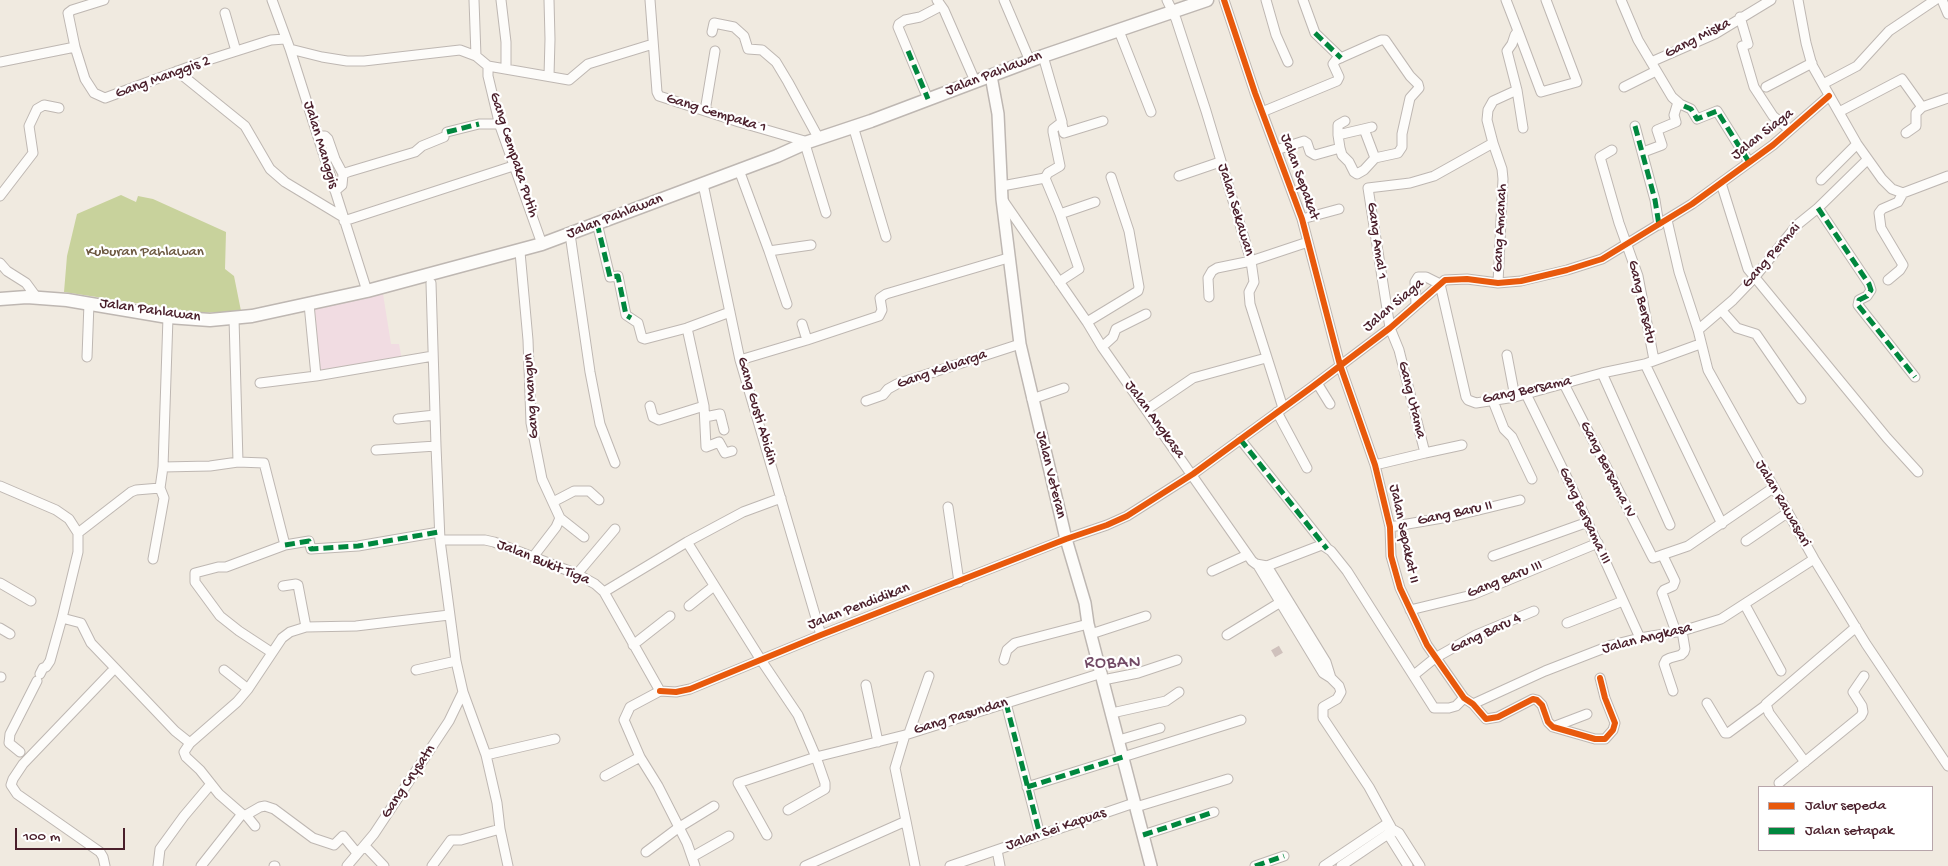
<!DOCTYPE html>
<style>
body{margin:0}
#map{position:relative;width:1948px;height:866px;overflow:hidden;background:#f0eae0;font-family:"Gochi Hand",sans-serif}
canvas{display:block}
.legend{position:absolute;left:1758px;top:786px;width:175px;height:65px;box-sizing:border-box;background:#fff;border:1px solid #b7a5aa;margin:0;padding:6px 9px;list-style:none;font-size:15px;color:#4a1f2b}
.legend li{display:flex;align-items:center;gap:10px;height:25px}
.legend b{width:25px;border:1px solid #b7a5aa}
.scale{position:absolute;left:15px;top:828px;width:110px;height:22px;box-sizing:border-box;border:2px solid #4a1f2b;border-top:0;padding-left:6px;font-size:15px;line-height:18px;white-space:nowrap;color:#4a1f2b;-webkit-text-stroke:4px #fff;paint-order:stroke}
</style>
<div id="map">
<canvas width="1948" height="866"></canvas>
<ul class="legend">
<li><b style="height:6px;background:#e8590c"></b>Jalur sepeda</li>
<li><b style="height:6px;background:#00873e"></b>Jalan setapak</li>
</ul>
<div class="scale">100 m</div>
</div>
<script>
const c = document.querySelector('canvas').getContext('2d');
c.lineJoin = 'round';
function fillPath(path, color) { c.fillStyle = color; c.fill(path, 'evenodd'); }
const toPath = rows => new Path2D(rows.map(r => 'M' + r).join(''));
function trace(path, color, width, dash) { c.strokeStyle = color; c.lineWidth = width; c.lineCap = dash ? 'butt' : 'round'; c.setLineDash(dash || []); c.stroke(path); }
function label(font, color, halo, rows, align = 'center') {
  c.font = font + ' "Gochi Hand",sans-serif'; c.lineWidth = 4.5; c.setLineDash([]); c.textBaseline = 'middle'; c.strokeStyle = halo; c.fillStyle = color; for (const [text, x, y, turn = 0] of rows) {
    c.save(); c.translate(x, y); c.rotate((+turn || 0) * Math.PI / 180); c.textAlign = isNaN(turn) ? turn : align; if (halo) c.strokeText(text, 0, 0); c.fillText(text, 0, 0); c.restore();
  }
}
const built = toPath([
 [383,294,391,344,399,344,402,360,319,373,312,309]
]);
const green = toPath([
 [121,195,136,202,138,196,153,199,226,232,225,269,234,276,241,311,201,313,64,292,67,256,77,214]
]);
const streetTunnel = toPath([
 [1275,648,1279,655]
]);
const street = toPath([
 [104,0,72,10,68,13,75,47,85,79,94,93,105,98,205,61,271,40,285,39],
 [272,0,290,49,367,291],
 [474,0,476,56],
 [501,0,506,42,506,68],
 [650,0,657,92,659,96,739,122,808,142],
 [937,0,944,10,975,81],
 [1004,0,1030,61],
 [1167,0,1176,19,1206,111,1251,261,1254,282,1249,292,1250,304,1283,408],
 [1224,0,1255,93,1302,219,1340,365,1375,465,1390,527,1391,556,1400,588,1427,645,1464,698,1473,704,1486,719,1498,717,1533,699,1537,700,1542,705,1548,722,1553,727,1595,739,1605,739,1613,730,1615,723,1605,698,1600,678],
 [1266,0,1276,35,1288,62],
 [1303,0,1315,33,1341,58],
 [1621,0,1638,40,1672,97,1680,104,1691,109,1697,119,1717,111,1749,162],
 [1798,0,1806,43,1812,65,1857,144,1882,179,1892,189,1903,193,1948,176],
 [1942,0,1948,14],
 [225,13,236,51],
 [1740,17,1748,44,1742,46,1754,87,1773,116,1790,130],
 [1119,31,1151,112],
 [1518,31,1541,92,1577,82,1546,0],
 [712,32,714,23,734,27,744,36,748,49,762,50,776,62,788,82,819,139],
 [290,49,322,57,347,61,364,61,460,50,476,56,488,66,488,76,500,126,542,244],
 [1043,56,1062,122,1053,129,1053,132,1060,166,1048,173,1045,178],
 [0,62,75,47],
 [1651,62,1715,34,1771,0],
 [488,66,569,80,588,64,653,44],
 [177,71,245,126,270,169,285,182,343,217],
 [549,76,550,39,549,0],
 [1823,84,1857,66,1889,31,1935,0],
 [1624,87,1656,71],
 [1766,87,1812,63],
 [1517,90,1523,128],
 [928,99,898,27,899,24,905,20,920,17,941,6],
 [1922,107,1948,98],
 [705,111,715,51],
 [1262,112,1337,81,1339,77,1333,64,1336,60,1381,40,1385,40,1410,76,1418,84,1419,88,1410,98,1402,134,1402,147,1398,153,1375,158,1364,129],
 [1839,112,1902,79,1922,107,1916,113,1916,126,1906,133],
 [1062,124,1064,133,1103,121],
 [853,126,886,237],
 [1635,126,1655,200,1659,225],
 [447,132,479,124,500,124],
 [1338,135,1338,125,1345,121],
 [318,136,325,136,328,139,335,159,343,174],
 [1493,143,1502,169,1503,179,1498,283],
 [805,144,826,213],
 [1340,148,1342,155,1349,162,1354,172,1357,174,1364,170,1375,158],
 [1276,150,1304,141,1307,143,1310,152,1315,155,1340,148,1338,135,1372,127],
 [1612,150,1600,157,1619,223,1638,276,1654,360],
 [1646,151,1662,145,1657,130,1676,122,1674,115,1678,102],
 [739,170,769,251,811,245],
 [1179,176,1220,162],
 [1821,180,1857,144],
 [1721,183,1748,269,1887,438,1918,472],
 [703,184,740,360,821,635],
 [1002,186,1045,178,1060,214,1095,202],
 [335,191,342,185,343,174,348,172,415,152,422,146,444,137],
 [0,196,33,153,29,126,37,109,44,105,59,108],
 [1002,199,1087,322,1102,347,1252,561,1256,564,1267,566,1319,546,1322,545,1331,551,1347,571,1434,708,1449,708,1456,706,1464,698],
 [1818,208,1869,284,1871,290,1867,296,1859,300,1858,305,1915,377],
 [1302,219,1339,209],
 [1667,220,1679,272,1698,330,1708,370,1814,559,1866,644,1948,766],
 [344,221,513,166],
 [597,223,610,277,618,276,626,315,638,323,642,338,645,339,687,328,730,312],
 [570,234,590,372,600,424,615,463],
 [769,251,787,304],
 [520,252,528,340,531,423,542,479,560,518,556,527,533,557],
 [0,263,7,271,26,283,37,298],
 [1888,280,1900,270,1903,265,1881,228,1879,213,1882,209,1898,202,1903,193],
 [1059,282,1079,269,1060,214],
 [431,283,436,446,440,540,485,540,494,542,577,574,595,584,604,592,660,691],
 [1209,297,1208,278,1212,271,1217,268,1251,261,1308,242],
 [309,304,316,376],
 [1416,305,1415,282,1418,277,1426,277,1440,284,1466,397,1468,400,1476,403,1515,397,1602,373,1645,364,1700,344],
 [1722,311,1737,328,1756,334,1801,399],
 [234,318,238,462],
 [1087,322,1138,291,1139,287,1129,231,1111,177],
 [802,324,807,340],
 [1698,330,1733,300,1754,278,1797,225,1818,208,1867,160],
 [1102,347,1113,337,1116,329,1146,314],
 [1507,355,1515,397],
 [87,357,89,303],
 [740,360,807,340,879,316,882,310,880,298,886,294,1008,258],
 [1645,364,1722,524],
 [1602,373,1670,525],
 [260,383,316,376,433,356],
 [1317,383,1330,404],
 [1564,384,1653,558,1688,546,1773,488],
 [1526,394,1573,490,1640,638],
 [1032,399,1064,388],
 [866,401,883,395,888,389,897,384,1020,344],
 [1493,401,1504,429,1512,437,1532,479],
 [650,406,653,417,659,420,704,406,687,328],
 [704,406,706,447,719,442,725,453,732,451],
 [1146,410,1193,378,1266,358],
 [1277,412,1307,468],
 [705,417,720,414,724,430],
 [398,419,435,415],
 [1240,439,1327,548],
 [376,450,436,446],
 [1425,453,1462,445],
 [1375,465,1425,453,1399,350,1390,328,1368,188,1410,183,1434,176,1493,143,1487,120,1488,110,1493,101,1517,90,1507,51,1512,44,1515,35,1518,31,1506,0],
 [163,467,210,466,238,462,264,463,285,545],
 [0,486,56,510,69,519,78,533,78,552,62,618,81,623,91,643,115,668,23,764,13,779,11,785,17,794,100,852,103,857,105,866],
 [553,502,574,491,589,491,599,500],
 [948,507,959,582],
 [560,518,584,537],
 [1390,527,1454,516,1520,500],
 [78,533,131,492,136,490,160,488,163,467,168,317],
 [440,540,456,661,463,692,486,755,497,803,500,829,508,866],
 [1746,541,1787,513],
 [687,542,761,660,798,715,816,757,825,783,825,789,788,810],
 [1493,556,1588,522],
 [1663,556,1675,581,1673,586,1664,590,1662,593,1676,632],
 [153,559,164,498,160,488],
 [1257,564,1323,673,1331,678,1339,686,1341,692,1337,699,1323,707,1323,718,1369,787,1392,829,1388,834,1408,866],
 [1267,566,1326,662,1331,678],
 [1212,571,1247,555],
 [577,574,615,529],
 [0,583,31,601],
 [283,586,296,584,298,585,306,627],
 [604,592,687,542,743,512,781,498],
 [1745,605,1781,671],
 [689,606,714,586],
 [1410,610,1472,595,1598,543],
 [1567,623,1623,601],
 [0,628,10,634],
 [1091,634,1146,616],
 [1227,635,1284,600],
 [633,645,670,616],
 [271,652,239,631,220,616,195,582,195,573,218,567,226,567,285,545,309,541,311,549,358,546,439,532],
 [1004,660,1007,650,1015,643,1088,624],
 [115,668,175,731,190,743,237,702,248,689,282,638,290,632,306,627,356,626,449,615],
 [224,670,248,689],
 [416,670,456,661],
 [40,674,43,668,46,667,50,661,62,618],
 [1414,675,1435,658,1476,635,1534,611],
 [0,677,1,677],
 [1103,680,1138,673,1177,660],
 [866,685,878,742],
 [660,691,676,692,690,689,821,635,1066,539,1107,525,1127,516,1193,474,1312,387,1390,328,1445,280,1467,279,1498,283,1521,281,1567,270,1602,259,1692,204,1773,145,1829,96],
 [660,691,630,707,624,720,640,757,658,786,687,843,695,866],
 [1673,691,1664,664,1666,660,1670,658,1681,655,1684,652,1685,649,1682,631],
 [1006,703,1040,835],
 [1707,703,1725,733,1728,733,1766,705],
 [1473,704,1545,671,1612,645,1640,638,1682,631,1721,619,1814,559],
 [1112,713,1166,701,1179,692],
 [1553,727,1587,714],
 [909,733,929,676],
 [1119,740,1160,728],
 [190,743,184,752,186,757,200,770,219,794,242,814,246,815,260,807,265,806,274,809,313,838,334,845,343,836,357,853],
 [20,752,9,743,10,734,37,681],
 [486,755,555,739],
 [1805,762,1769,713,1766,704,1856,627],
 [605,776,640,757],
 [1779,783,1861,716,1863,712,1862,706,1853,692,1864,676],
 [1027,787,1241,720],
 [1136,807,1228,779],
 [246,815,255,826],
 [906,821,895,768,905,735,1102,673],
 [1392,829,1399,833,1420,866],
 [767,835,738,783,816,757,905,735],
 [1143,835,1214,812],
 [365,846,384,866],
 [997,850,1000,866],
 [646,852,678,828,714,806],
 [692,857,729,836],
 [158,866,160,849,184,816,211,784],
 [201,866,242,814],
 [274,866,275,866],
 [347,866,374,834,449,721,463,692],
 [432,866,451,840,461,840,500,829],
 [805,866,906,821,915,866],
 [950,866,1134,803],
 [1255,866,1284,856],
 [1324,866,1388,823],
 [1341,866,1388,834]
]);
const secondary = toPath([
 [991,76,998,114,1002,199,1020,344,1066,539,1085,603,1088,624,1151,866]
]);
const primary = toPath([
 [0,299,27,297,67,300,168,317,210,320,252,316,367,291,542,244,777,156,808,142,871,121,1043,56,1207,0]
]);
const quiet = toPath([
 [1315,33,1341,58],
 [908,51,928,99],
 [1684,106,1691,109,1697,119,1717,111,1749,162],
 [1635,126,1655,200,1659,225],
 [447,132,479,124],
 [1818,208,1869,284,1871,290,1867,296,1859,300,1858,305,1915,377],
 [597,223,610,277,618,276,626,315,631,318],
 [1240,439,1327,549],
 [285,545,309,541,311,549,358,546,439,532],
 [1006,703,1040,835],
 [1027,787,1123,757],
 [1143,835,1214,812],
 [1255,866,1284,856]
]);
const cycleway = toPath([
 [1224,0,1255,93,1302,219,1340,365,1375,465,1390,527,1391,556,1400,588,1427,645,1464,698,1473,704,1486,719,1498,717,1533,699,1537,700,1542,705,1548,722,1553,727,1595,739,1605,739,1613,730,1615,723,1605,698,1600,678],
 [660,691,676,692,690,689,821,635,1066,539,1107,525,1127,516,1193,474,1312,387,1390,328,1445,280,1467,279,1498,283,1521,281,1567,270,1602,259,1692,204,1773,145,1829,96]
]);
const streetNames = [
 ["Gang Miska",1698,39,-27],
 ["Jalan Pahlawan",994,74,-21],
 ["Gang Manggis 2",163,78,-20],
 ["Gang Cempaka 1",716,114,17],
 ["Jalan Siaga",1763,135,-38],
 ["Jalan Manggis",320,145,73],
 ["Gang Cempaka Putih",513,155,72],
 ["Jalan Sepakat",1299,177,70],
 ["Jalan Sekawan",1235,210,73],
 ["Jalan Pahlawan",615,217,-21],
 ["Gang Amanah",1501,228,-87],
 ["Gang Amal 1",1376,241,82],
 ["Gang Permai",1772,256,-49],
 ["Gang Bersatu",1641,302,77],
 ["Jalan Siaga",1394,306,-40],
 ["Jalan Pahlawan",150,311,8],
 ["Gang Keluarga",942,370,-19],
 ["Gang Bersama",1527,391,-12],
 ["Gang Mangun",532,396,-94],
 ["Gang Utama",1411,400,76],
 ["Gang Gusti Abidin",756,411,74],
 ["Jalan Angkasa",1154,420,54],
 ["Gang Bersama IV",1607,470,63],
 ["Jalan Veteran",1050,475,76],
 ["Jalan Rawasari",1782,504,60],
 ["Gang Baru II",1455,514,-12],
 ["Gang Bersama III",1584,516,65],
 ["Jalan Sepakat II",1403,534,78],
 ["Jalan Bukit Tiga",543,563,22],
 ["Gang Baru III",1505,580,-22],
 ["Jalan Pendidikan",859,607,-21],
 ["Gang Baru 4",1486,634,-25],
 ["Jalan Angkasa",1647,639,-14],
 ["Gang Pasundan",961,717,-17],
 ["Gang Crysatn",409,782,-56],
 ["Jalan Sei Kapuas",1056,830,-19]
];
const parkNames = [
 ["Kuburan Pahlawan",145,253]
];
const quarterNames = [
 ["ROBAN",1113,664]
];
fillPath(built, '#f1dce2');
fillPath(green, '#c8d29c');
trace(streetTunnel, '#cfc1bc', 9, [9, 4.5]);
trace(street, '#beb7b2', 11);
trace(secondary, '#beb7b2', 14);
trace(primary, '#beb7b2', 15);
trace(street, '#fdfcfa', 9);
trace(secondary, '#fdfcfa', 11);
trace(primary, '#fdfcfa', 12);
trace(quiet, '#00873e', 5, [10, 5]);
trace(cycleway, '#e8590c', 6);
label('15px', '#4a1f2b', '#fff', streetNames);
label('15px', '#6b573f', '#fff', parkNames);
c.letterSpacing = '1px';
label('18px', '#724a65', '#fff', quarterNames);
c.letterSpacing = '0px';
</script>
